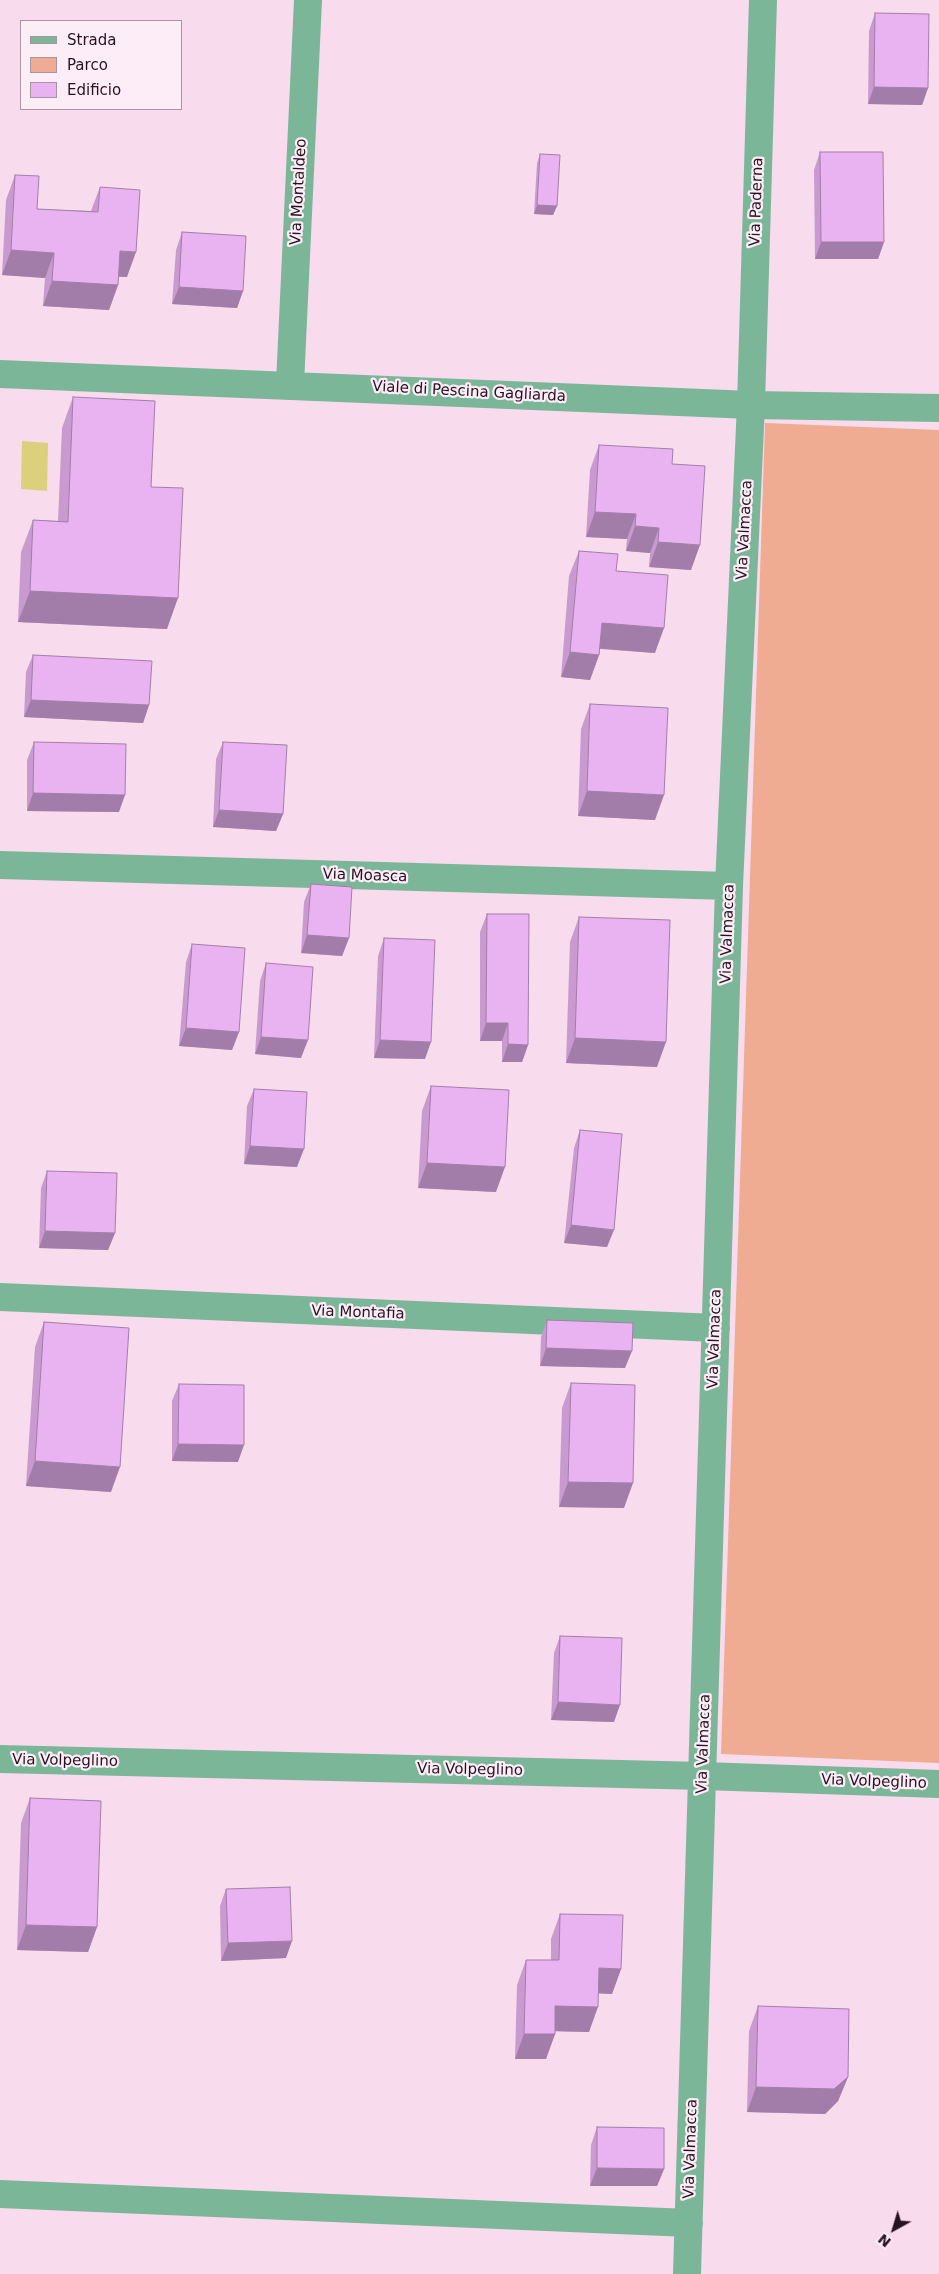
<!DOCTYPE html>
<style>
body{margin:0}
#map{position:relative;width:939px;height:2274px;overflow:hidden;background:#f8dbec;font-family:"DejaVu Sans",sans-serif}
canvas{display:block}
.legend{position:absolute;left:20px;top:20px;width:162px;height:90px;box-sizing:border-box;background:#fcedf6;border:1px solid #a895a1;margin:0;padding:6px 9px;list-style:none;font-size:15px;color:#2a1122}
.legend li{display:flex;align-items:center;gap:10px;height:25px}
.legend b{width:25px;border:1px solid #a895a1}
.north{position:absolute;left:869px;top:2204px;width:50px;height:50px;-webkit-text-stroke:4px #fcedf6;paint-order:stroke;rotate:219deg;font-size:14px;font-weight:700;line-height:20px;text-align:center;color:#2a1122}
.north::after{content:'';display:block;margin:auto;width:18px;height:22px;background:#2a1122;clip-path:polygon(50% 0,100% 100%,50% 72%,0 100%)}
</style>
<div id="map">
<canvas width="939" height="2274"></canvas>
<ul class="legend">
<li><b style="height:6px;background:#7cb698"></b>Strada</li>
<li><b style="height:14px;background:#efac93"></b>Parco</li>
<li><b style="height:14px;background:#e9b3f2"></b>Edificio</li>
</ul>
<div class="north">N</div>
</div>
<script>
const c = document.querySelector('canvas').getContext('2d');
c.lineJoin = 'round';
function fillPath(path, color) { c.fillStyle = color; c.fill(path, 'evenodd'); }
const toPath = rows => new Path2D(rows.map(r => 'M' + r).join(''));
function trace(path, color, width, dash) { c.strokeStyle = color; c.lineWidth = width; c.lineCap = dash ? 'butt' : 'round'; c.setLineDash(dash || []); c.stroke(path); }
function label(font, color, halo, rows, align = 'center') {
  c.font = font + ' "DejaVu Sans",sans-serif'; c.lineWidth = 4.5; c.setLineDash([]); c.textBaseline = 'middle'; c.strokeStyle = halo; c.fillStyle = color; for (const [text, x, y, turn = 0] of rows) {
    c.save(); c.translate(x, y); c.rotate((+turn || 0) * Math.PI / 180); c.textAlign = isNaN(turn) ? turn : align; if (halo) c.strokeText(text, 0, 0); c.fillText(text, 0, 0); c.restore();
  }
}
const green = toPath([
 [765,423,939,430,939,1763,721,1754]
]);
const water = toPath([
 [22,441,48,443,47,491,21,489]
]);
const street = toPath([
 [0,374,751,405,939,408],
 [290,384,308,0],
 [0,865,729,886],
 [0,1297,716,1328],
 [0,1759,703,1776,939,1784],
 [0,2194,689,2223],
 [687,2274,729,886,751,405,763,0]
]);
const wall = toPath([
 [875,13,928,88,922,105,868,104,869,31],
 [820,152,884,242,878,259,815,259,814,170],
 [540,154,557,206,553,215,534,214,537,163],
 [15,175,37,209,91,211,100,187,127,277,118,277,118,285,109,310,43,306,45,278,2,275,6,200],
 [182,232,243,291,237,308,172,304,176,250],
 [73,397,151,487,167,629,18,622,21,552,33,520,58,521,62,428],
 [599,445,672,464,691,570,649,567,650,553,626,551,627,539,586,537,590,470],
 [579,551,616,571,655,653,600,649,599,655,590,680,561,677,569,576],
 [33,655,149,705,143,723,24,717,26,672],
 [590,704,655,820,578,816,581,729],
 [34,742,119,812,27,811,27,760],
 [223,742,283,814,276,831,213,827,216,759],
 [311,884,349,938,342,956,301,953,304,902],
 [487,914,528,1045,522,1062,502,1062,502,1041,480,1041,480,932],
 [579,917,657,1067,566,1063,570,942],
 [384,938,425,1059,374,1058,378,956],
 [192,944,239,1032,232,1050,179,1046,186,962],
 [266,963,301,1058,255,1054,260,981],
 [431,1086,496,1192,418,1188,422,1111],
 [254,1089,297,1167,244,1164,247,1106],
 [580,1130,607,1247,564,1243,574,1148],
 [47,1171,115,1233,108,1250,39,1248,41,1188],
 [547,1320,625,1368,540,1366,541,1337],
 [44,1322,111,1492,26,1486,35,1347],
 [571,1383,624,1508,559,1507,562,1408],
 [179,1384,238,1462,172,1461,172,1401],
 [560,1636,614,1722,551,1720,554,1653],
 [30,1798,97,1927,88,1952,17,1950,21,1823],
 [226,1889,286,1958,221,1961,220,1906],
 [560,1914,621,1969,612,1994,598,1993,589,2032,555,2031,555,2034,546,2059,515,2059,517,1985,526,1960,551,1960,551,1939],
 [758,2006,848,2077,838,2101,825,2114,747,2112,749,2031],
 [597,2127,664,2169,657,2186,590,2186,591,2145]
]);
const shadedWall = toPath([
 [874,87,928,88,922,105,868,104],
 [537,205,557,206,553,215,534,214],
 [821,242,884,242,878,259,815,259],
 [11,250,54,253,45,278,2,275],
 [120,251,136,252,127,277,111,276],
 [52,281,118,285,109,310,43,306],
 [179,287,243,291,237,308,172,304],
 [595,512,636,514,627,539,586,537],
 [635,526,659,528,650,553,626,551],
 [658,542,700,545,691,570,649,567],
 [30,591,178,598,167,629,18,622],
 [602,623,664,628,655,653,593,648],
 [570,652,599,655,590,680,561,677],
 [31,700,149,705,143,723,24,717],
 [587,791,664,795,655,820,578,816],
 [33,793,125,795,119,812,27,811],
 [219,810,283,814,276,831,213,827],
 [307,935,349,938,342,956,301,953],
 [486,1023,508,1023,502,1041,480,1041],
 [186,1028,239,1032,232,1050,179,1046],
 [261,1037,308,1040,301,1058,255,1054],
 [575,1038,666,1042,657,1067,566,1063],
 [380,1040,431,1042,425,1059,374,1058],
 [508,1044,528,1045,522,1062,502,1062],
 [250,1146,304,1149,297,1167,244,1164],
 [427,1163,505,1167,496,1192,418,1188],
 [571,1225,614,1230,607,1247,564,1243],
 [45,1231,115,1233,108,1250,39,1248],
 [546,1348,632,1351,625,1368,540,1366],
 [178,1444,244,1445,238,1462,172,1461],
 [35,1461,120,1467,111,1492,26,1486],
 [568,1482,633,1483,624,1508,559,1507],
 [558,1702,620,1705,614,1722,551,1720],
 [26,1925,97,1927,88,1952,17,1950],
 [292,1941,286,1958,221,1961,228,1943],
 [599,1968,621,1969,612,1994,590,1993],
 [555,2006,598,2007,589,2032,546,2031],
 [524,2034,555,2034,546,2059,515,2059],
 [848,2077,838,2101,825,2114,747,2112,756,2087],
 [597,2168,664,2169,657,2186,590,2186]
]);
const building = toPath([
 [875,13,929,14,928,88,874,87,875,13],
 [820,152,883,152,884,242,821,242,820,152],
 [540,154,560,155,557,206,537,205,540,154],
 [15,175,39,176,37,209,98,212,100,187,140,190,136,252,120,251,118,285,52,281,54,253,11,250,15,175],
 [182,232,246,236,243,291,179,287,182,232],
 [73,397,155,401,151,487,183,488,178,598,30,591,33,520,68,522,73,397],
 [599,445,673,449,672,464,705,466,700,545,658,542,659,528,635,526,636,514,595,512,599,445],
 [579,551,618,554,616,571,668,575,664,628,602,623,599,655,570,652,579,551],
 [33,655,152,661,149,705,31,700,33,655],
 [590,704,668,708,664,795,587,791,590,704],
 [34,742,126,744,125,795,33,793,34,742],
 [223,742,287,745,283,814,219,810,223,742],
 [311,884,352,887,349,938,307,935,311,884],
 [487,914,529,914,528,1045,508,1044,508,1023,486,1023,487,914],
 [579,917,670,920,666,1042,575,1038,579,917],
 [384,938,435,940,431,1042,380,1040,384,938],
 [192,944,245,948,239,1032,186,1028,192,944],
 [266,963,313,967,308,1040,261,1037,266,963],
 [431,1086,509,1090,505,1167,427,1163,431,1086],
 [254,1089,307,1092,304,1149,250,1146,254,1089],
 [580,1130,622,1134,614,1230,571,1225,580,1130],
 [47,1171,117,1173,115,1233,45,1231,47,1171],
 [547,1320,633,1323,632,1351,546,1348,547,1320],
 [44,1322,129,1328,120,1467,35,1461,44,1322],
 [571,1383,635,1385,633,1483,568,1482,571,1383],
 [179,1384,244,1385,244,1445,178,1444,179,1384],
 [560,1636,622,1638,620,1705,558,1702,560,1636],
 [30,1798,101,1801,97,1927,26,1925,30,1798],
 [290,1887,292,1941,228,1943,226,1889,290,1887],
 [560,1914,623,1915,621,1969,599,1968,598,2007,555,2006,555,2034,524,2034,526,1960,559,1960,560,1914],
 [758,2006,849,2009,848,2077,834,2089,756,2087,758,2006],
 [597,2127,664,2128,664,2169,597,2168,597,2127]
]);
const streetNames = [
 ["Via Montaldeo",299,192,-87],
 ["Via Paderna",757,202,-88],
 ["Viale di Pescina Gagliarda",469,392,3],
 ["Via Valmacca",745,530,-87],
 ["Via Moasca",365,876,2],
 ["Via Valmacca",728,934,-88],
 ["Via Montafia",358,1313,2],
 ["Via Valmacca",715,1339,-88],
 ["Via Valmacca",704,1744,-88],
 ["Via Volpeglino",65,1761,1],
 ["Via Volpeglino",470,1770,1],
 ["Via Volpeglino",874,1782,2],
 ["Via Valmacca",691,2149,-88]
];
fillPath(green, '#efac93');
fillPath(water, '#dcd07d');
trace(street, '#7cb698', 28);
fillPath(wall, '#c89ad0');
fillPath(shadedWall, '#a37da9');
fillPath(building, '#e9b3f2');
trace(building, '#a37da9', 1);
label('15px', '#2a1122', '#fcedf6', streetNames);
</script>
